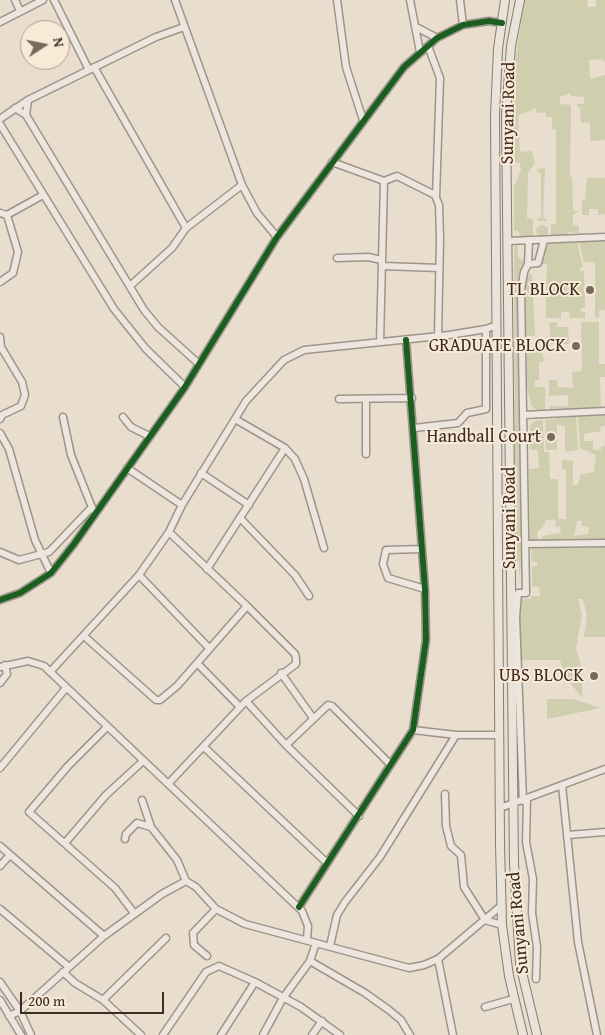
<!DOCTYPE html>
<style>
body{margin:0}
#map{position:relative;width:605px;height:1035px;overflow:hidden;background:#e9ddcd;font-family:"Gentium Book Plus",serif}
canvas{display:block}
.north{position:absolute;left:20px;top:20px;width:50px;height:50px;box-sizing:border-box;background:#f8ead7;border:1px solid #ad9d8f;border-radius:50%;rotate:79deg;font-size:14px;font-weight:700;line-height:20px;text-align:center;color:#3d2a22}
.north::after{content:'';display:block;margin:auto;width:18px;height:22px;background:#79695e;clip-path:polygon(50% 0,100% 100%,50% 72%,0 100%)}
.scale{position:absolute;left:20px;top:992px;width:144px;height:22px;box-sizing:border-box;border:2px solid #3d2a22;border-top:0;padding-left:6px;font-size:15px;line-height:18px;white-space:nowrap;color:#3d2a22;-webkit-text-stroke:4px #f8ead7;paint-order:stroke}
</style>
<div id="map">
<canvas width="605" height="1035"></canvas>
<div class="north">N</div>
<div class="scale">200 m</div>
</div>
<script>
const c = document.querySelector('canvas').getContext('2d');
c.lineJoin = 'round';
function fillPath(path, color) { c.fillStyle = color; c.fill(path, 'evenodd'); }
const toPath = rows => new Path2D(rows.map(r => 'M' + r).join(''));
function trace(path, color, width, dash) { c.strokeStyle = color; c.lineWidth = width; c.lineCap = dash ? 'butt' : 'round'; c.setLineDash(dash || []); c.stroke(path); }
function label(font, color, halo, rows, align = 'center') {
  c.font = font + ' "Gentium Book Plus",serif'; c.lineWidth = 4; c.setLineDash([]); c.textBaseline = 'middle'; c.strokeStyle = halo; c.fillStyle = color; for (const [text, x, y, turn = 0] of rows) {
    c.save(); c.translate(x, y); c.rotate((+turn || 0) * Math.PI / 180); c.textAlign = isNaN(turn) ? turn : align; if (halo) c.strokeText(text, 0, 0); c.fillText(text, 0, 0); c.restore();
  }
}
const green = toPath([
 [524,0,587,0,588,7,596,7,596,0,605,0,605,62,602,59,589,60,590,79,605,75,605,140,590,141,590,122,581,123,580,107,577,107,577,104,584,104,584,97,571,96,570,93,560,97,560,104,571,105,570,177,572,177,573,211,579,211,573,215,573,225,579,226,579,233,568,232,568,237,551,235,551,224,556,224,556,130,552,129,552,117,546,117,545,112,536,113,536,108,518,116,520,152,532,151,535,163,528,173,527,218,533,219,533,237,521,237,518,231,514,231,514,187,521,170,520,163,515,162,512,122,513,77],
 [545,168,543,218,547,219,547,221,538,221,537,219,541,218,541,173,538,173,537,169],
 [587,178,605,178,605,214,598,215,598,209,589,209,589,215,582,215,582,200,585,200],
 '536 231a6 6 0 1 1 12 0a6 6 0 1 1-12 0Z',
 [605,241,605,310,599,310,599,318,595,317,595,262,584,262,579,242],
 [577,242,583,267,580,267,580,271,584,271,585,308,581,308,580,312,585,312,585,318,570,318,569,312,561,312,561,318,546,318,546,297,550,297,550,294,546,293,547,264,540,264,545,244],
 [514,246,518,246,518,257,524,261,521,277,525,565,521,565,519,581,519,561,515,561],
 [532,274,535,336,526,336,526,281,528,275],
 [557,322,557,327,568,327,569,344,551,344,549,323],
 [581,322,599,322,599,364,605,364,605,377,600,377,601,409,550,412,549,406,568,406,568,395,549,396,549,380,557,380,558,387,573,388,572,372,582,371],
 [527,346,541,346,544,361,539,362,539,380,535,380,535,387,545,387,545,412,537,411,531,405,527,387],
 [605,414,605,426,600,427,601,431,584,434,584,441,593,441,593,450,601,450,601,446,605,446,605,540,540,541,543,536,560,533,561,527,555,526,556,520,546,520,543,527,537,532,538,541,530,541,529,469,539,468,538,450,530,450,530,426,534,421,543,420,544,452,549,452,550,479,558,479,558,519,566,519,566,469,562,469,562,460,573,461,573,485,578,485,581,474,594,472,596,455,580,448,578,416],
 [577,521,582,521,582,526,589,527,588,534,574,536],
 [576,416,578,450,565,452,565,426,557,424,557,450,546,450,545,420],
 [532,546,605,547,605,637,584,637,587,616,583,599,578,599,582,615,576,648,582,670,582,698,564,675,560,660,520,660,520,602,522,599,531,599,531,596,540,596,539,587,532,586,532,566,537,566,537,562,531,561],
 [547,699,574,699,600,708,547,719]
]);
const minor = toPath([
 [15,0,20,11],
 [54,0,89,70],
 [175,0,242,185,257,213,277,237],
 [337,0,346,67,363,120],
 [410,0,420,52],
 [460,0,463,25],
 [0,22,43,0],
 [418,28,437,38],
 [428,46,440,78,436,197],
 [94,67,186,228],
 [15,108,26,115,144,310,158,327,199,364],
 [26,115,28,100],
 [0,119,28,100,156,37,184,27],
 [0,124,114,309,146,349,185,387],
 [332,162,384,181,397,176,435,195,439,205,440,239,438,336],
 [0,213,7,215,43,195],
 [509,241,605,237],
 [337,258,368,257,382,260],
 [528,264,538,263,544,240],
 [383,266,439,268],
 [0,282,13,273,18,252,7,215],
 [130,286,172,248,186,228,242,185],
 [0,337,1,347,22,382,25,395,21,406,2,415,0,419],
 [380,342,384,181],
 [339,399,412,398],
 [366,399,366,454],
 [524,415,605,411],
 [63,417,71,455,93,510],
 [123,417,131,427,149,436],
 [235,419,285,448,295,459,304,479,324,548],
 [414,428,458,423,467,413,486,409,486,329],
 [0,433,9,449,35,540,51,573],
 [127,468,182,505],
 [201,473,249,505],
 [240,518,295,575,309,596],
 [526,544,605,543],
 [422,549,386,550,383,564,388,578,425,589],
 [0,552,19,560,49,552,91,508],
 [207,569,285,448],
 [139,575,209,648],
 [0,600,20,593,51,573,74,544,185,387,277,237,404,67,437,38,463,25,489,21,502,23],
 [84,636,156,700,160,700,177,686,247,606],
 [197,663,240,707],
 [0,667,28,661,44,666,302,911,308,926,307,940],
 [50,672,139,575,169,532,182,505,246,401,284,360,304,350,449,335,486,329,497,325],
 [281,673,313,718],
 [0,683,7,674,5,665],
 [246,701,286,745,359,816],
 [107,727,68,766,29,812,115,888,134,913],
 [413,730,456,735,499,735],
 [286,745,328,705,332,706,390,764],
 [204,747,327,863],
 [0,768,66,688],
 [169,783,246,701,296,664,296,659,295,654,247,606,169,532],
 [562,785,578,942,597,1035],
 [445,794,446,826,451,846,461,855,464,887,485,920,502,925],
 [527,799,526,842,533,879,532,913,537,947,536,979],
 [142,800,151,827,177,860,186,881,196,887,216,909,245,924,409,968,424,965,438,959,502,905],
 [523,801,516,617,518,593,526,593,521,290,524,272,528,264,529,241],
 [500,808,605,769],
 [568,835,605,832],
 [125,839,126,834,137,823,151,827],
 [65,843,106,795,143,761],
 [0,846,104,936],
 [0,866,10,855],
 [299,907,413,730,426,640,425,589,406,340],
 [0,909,69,967],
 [330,946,337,915,345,902,380,857,456,735],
 [207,956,194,945,193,933,216,909],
 [438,959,453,1035],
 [310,961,365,993,389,1010,401,1020,410,1035],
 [63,972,75,983,103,1000,141,1035],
 [0,982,20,1011,31,1035],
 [0,1000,21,1035],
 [103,1000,166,938],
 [485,1007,513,999],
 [9,1016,20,1011,104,936,162,894,186,881],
 [163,1035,206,972,219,966,255,982,301,1007,340,1035],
 [221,1035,255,982],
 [263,1035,283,998,310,961,316,943],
 [312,1035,322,1021]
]);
const major = toPath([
 [505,0,498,49,495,115,500,844,502,925,509,976,523,1035],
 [520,0,511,46,506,115,514,863,520,964,537,1035]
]);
const cycleway = toPath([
 [0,600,20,593,51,573,74,544,185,387,277,237,404,67,437,38,463,25,489,21,502,23],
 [299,907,413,730,426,640,425,589,406,340]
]);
const markers = [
 [590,290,5,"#79695e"],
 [576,346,5,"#79695e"],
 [551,437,5,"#79695e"],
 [594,676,5,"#79695e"]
];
const streetNames = [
 ["Sunyani Road",509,113,-89],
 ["Sunyani Road",510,518,-90],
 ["Sunyani Road",519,923,-95]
];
const poiNames = [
 ["TL BLOCK",580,290],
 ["GRADUATE BLOCK",566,346],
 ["Handball Court",541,437],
 ["UBS BLOCK",584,676]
];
fillPath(green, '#cfceae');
trace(minor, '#9e948b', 9);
trace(major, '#857d74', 10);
trace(minor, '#ece6df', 6);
trace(major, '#e9e3da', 8);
trace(cycleway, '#1b5e20', 6);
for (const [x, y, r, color] of markers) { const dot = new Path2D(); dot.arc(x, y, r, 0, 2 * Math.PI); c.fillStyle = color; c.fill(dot); trace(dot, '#f8ead7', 2); }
label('18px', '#3d2a22', '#f8ead7', streetNames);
label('18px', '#3d2a22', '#f8ead7', poiNames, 'right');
</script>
